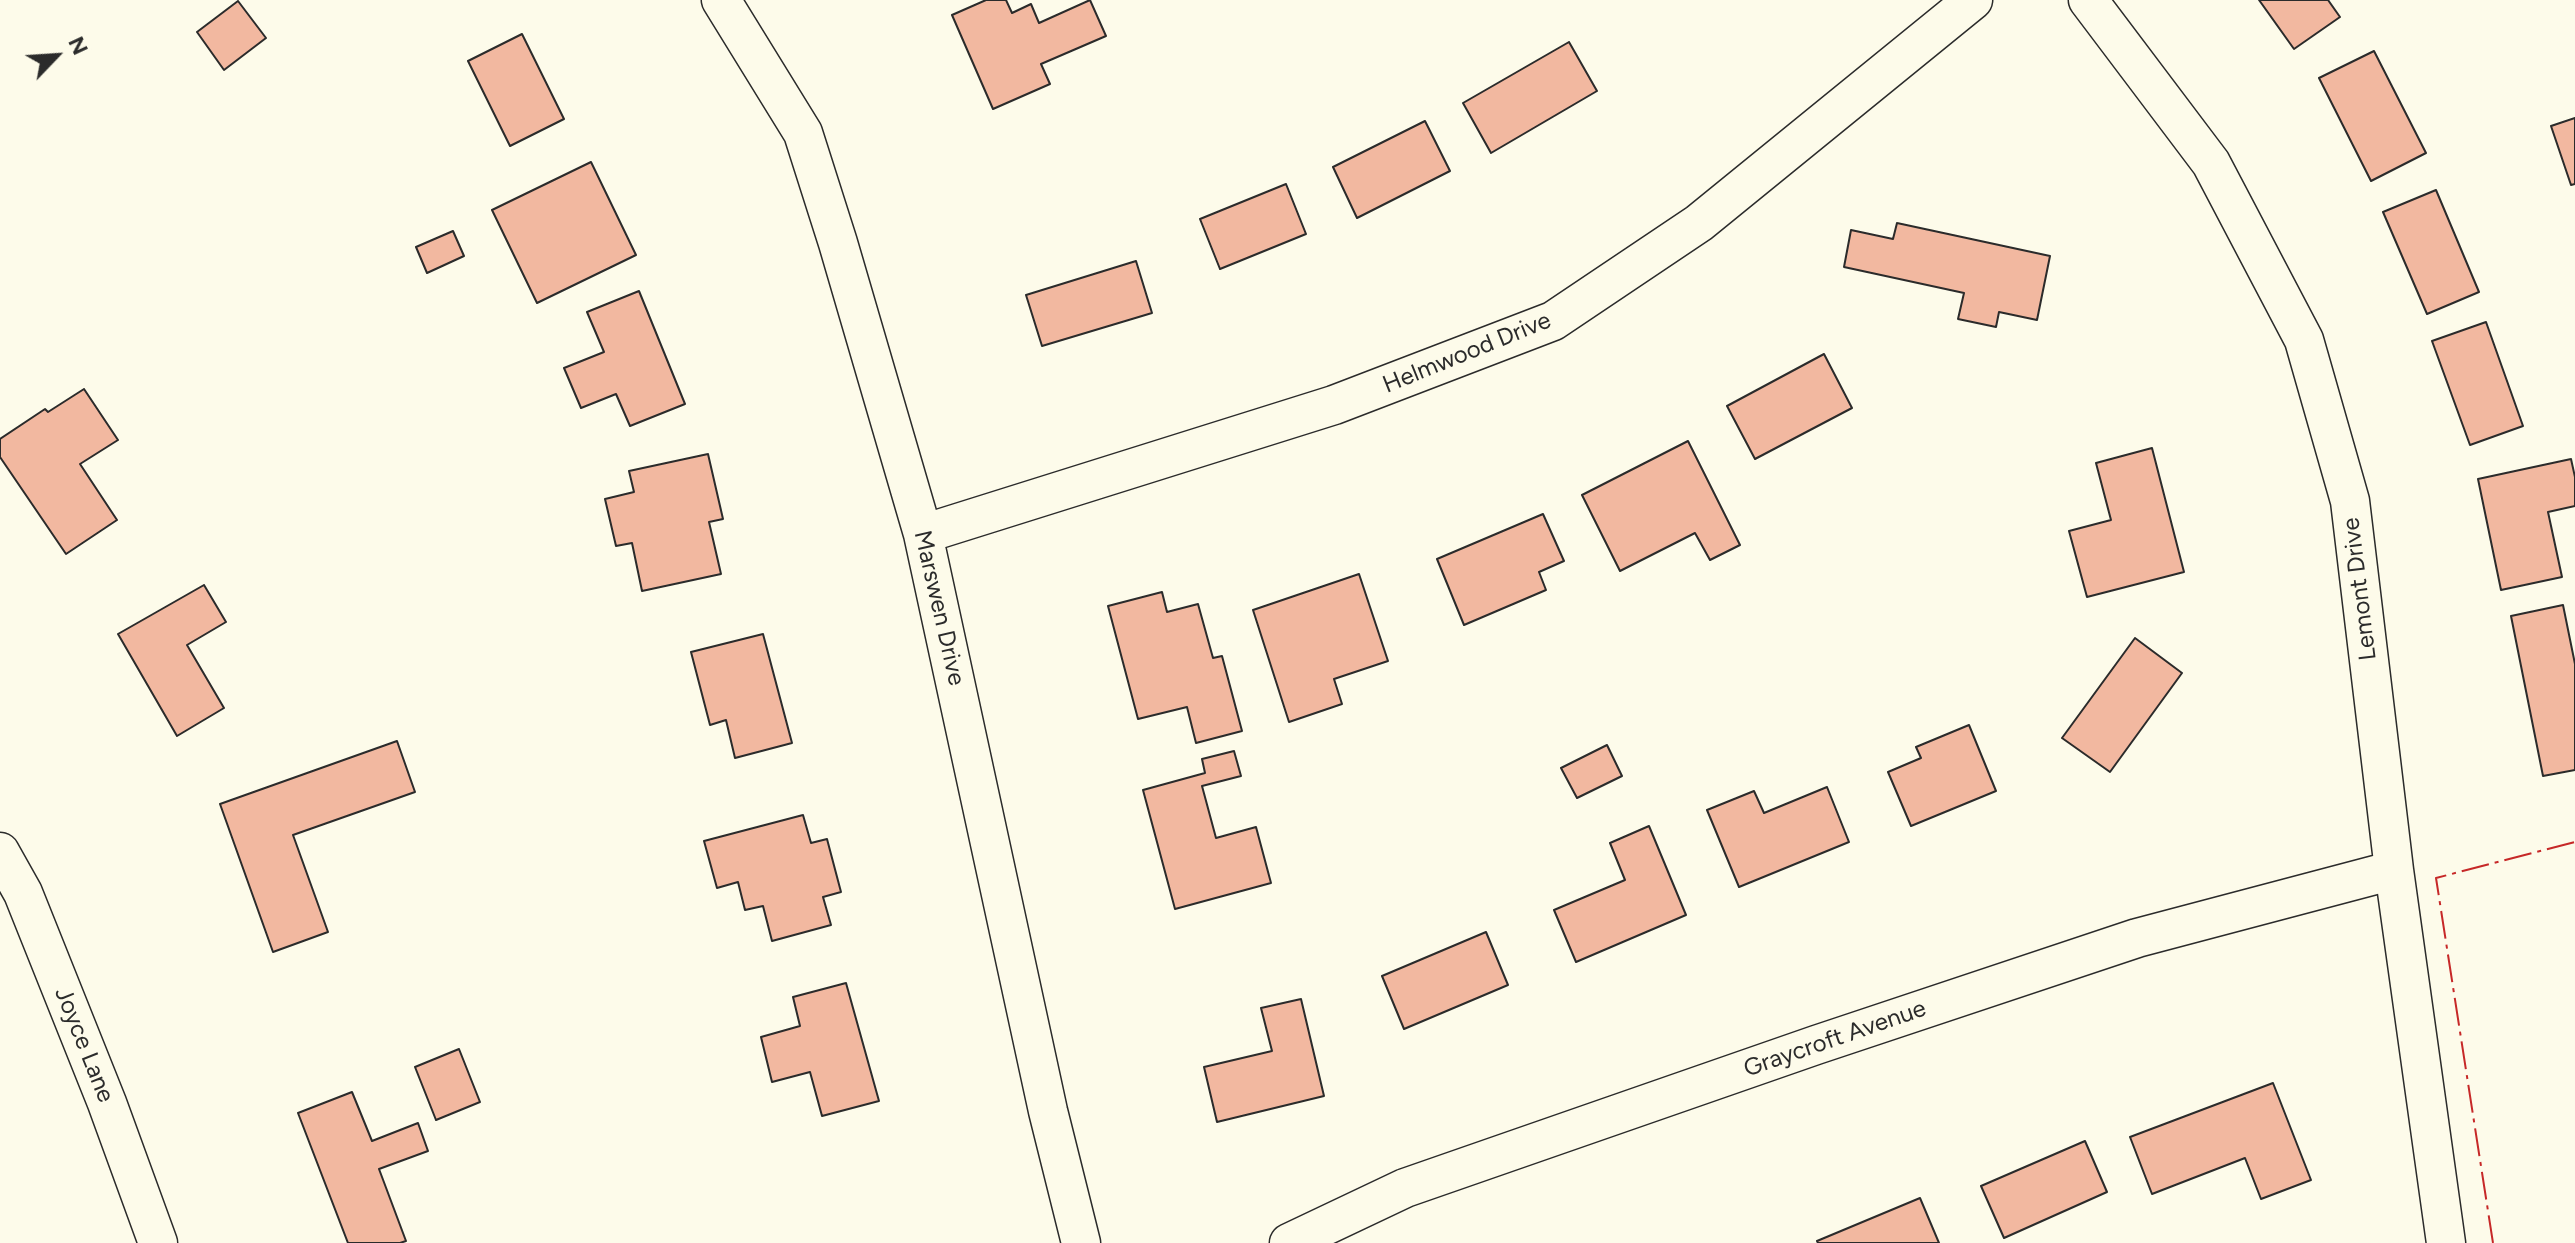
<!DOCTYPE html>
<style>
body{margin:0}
#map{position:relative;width:2575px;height:1243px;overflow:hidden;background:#fdfbea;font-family:Figtree,sans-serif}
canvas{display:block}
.north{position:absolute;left:16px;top:16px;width:80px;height:80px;-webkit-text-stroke:6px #fdfbea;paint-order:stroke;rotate:65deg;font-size:22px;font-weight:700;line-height:32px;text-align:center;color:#2b2b2b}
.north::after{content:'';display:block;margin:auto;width:28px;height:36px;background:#2b2b2b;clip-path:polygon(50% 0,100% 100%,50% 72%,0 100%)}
</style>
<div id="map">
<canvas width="2575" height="1243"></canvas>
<div class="north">N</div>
</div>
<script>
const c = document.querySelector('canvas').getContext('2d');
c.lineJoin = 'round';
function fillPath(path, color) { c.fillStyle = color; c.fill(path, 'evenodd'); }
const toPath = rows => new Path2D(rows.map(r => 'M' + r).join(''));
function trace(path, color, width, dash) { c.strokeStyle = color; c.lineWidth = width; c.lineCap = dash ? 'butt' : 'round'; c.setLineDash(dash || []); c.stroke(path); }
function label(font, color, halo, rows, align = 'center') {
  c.font = font + ' Figtree,sans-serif'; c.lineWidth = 6; c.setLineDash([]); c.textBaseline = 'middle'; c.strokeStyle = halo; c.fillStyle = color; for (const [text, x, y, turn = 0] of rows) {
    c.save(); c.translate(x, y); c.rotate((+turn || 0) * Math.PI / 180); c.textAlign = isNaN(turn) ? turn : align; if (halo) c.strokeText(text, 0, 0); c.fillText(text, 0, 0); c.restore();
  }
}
const building = toPath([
 [986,0,1006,0,1012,13,1031,4,1039,23,1090,0,1106,36,1041,64,1050,84,993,109,952,15,986,0],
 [2259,0,2328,0,2340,17,2294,49,2259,0],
 [238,1,266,38,224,70,197,32,238,1],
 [522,34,564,119,510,146,468,61,522,34],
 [1569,42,1597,91,1491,153,1463,103,1569,42],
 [2374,51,2426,153,2371,181,2319,78,2374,51],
 [2575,118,2575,184,2571,185,2551,126,2575,118],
 [1425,121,1450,171,1357,218,1333,167,1425,121],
 [591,162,636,255,537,303,492,210,591,162],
 [1286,184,1306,234,1220,269,1200,219,1286,184],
 [2436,190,2479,292,2427,314,2383,212,2436,190],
 [1897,223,2050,256,2037,320,1999,312,1996,327,1958,319,1964,293,1844,267,1851,230,1893,239,1897,223],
 [453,231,464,256,427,273,416,247,453,231],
 [1136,261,1152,313,1042,346,1026,295,1136,261],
 [639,291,685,404,630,426,616,394,581,408,564,368,604,352,587,312,639,291],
 [2486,322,2523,426,2470,445,2432,341,2486,322],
 [1824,354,1852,408,1755,459,1727,406,1824,354],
 [84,389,118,440,80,464,117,520,66,554,0,457,0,439,45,409,48,412,84,389],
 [1688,441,1740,545,1710,560,1695,533,1620,571,1582,495,1688,441],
 [2152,448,2184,572,2087,597,2069,531,2111,520,2096,463,2152,448],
 [708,454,723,519,709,522,721,574,642,591,632,543,616,546,605,499,634,492,629,471,708,454],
 [2571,459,2575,477,2575,506,2548,512,2562,577,2501,590,2478,479,2571,459],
 [1543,514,1564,561,1539,572,1546,590,1464,625,1437,559,1543,514],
 [1359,574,1388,661,1334,679,1342,704,1289,722,1253,610,1359,574],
 [204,585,226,622,187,645,224,708,177,736,118,634,204,585],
 [1162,592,1167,612,1198,604,1213,658,1222,656,1242,731,1196,743,1187,707,1138,719,1108,606,1162,592],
 [2563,605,2575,664,2575,770,2543,776,2511,616,2563,605],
 [763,634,792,743,735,758,726,720,710,725,691,652,763,634],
 [2135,638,2182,673,2110,772,2062,738,2135,638],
 [1969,725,1996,791,1911,826,1888,772,1921,758,1916,747,1969,725],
 [397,741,415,792,293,835,328,932,273,952,220,804,397,741],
 [1607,745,1622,776,1577,798,1561,768,1607,745],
 [1234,751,1241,776,1202,786,1216,838,1256,827,1271,883,1175,909,1143,790,1205,773,1202,759,1234,751],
 [1827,787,1849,842,1739,887,1707,810,1754,791,1764,813,1827,787],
 [803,815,811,843,827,839,841,892,823,897,831,925,772,941,763,906,745,910,738,882,717,888,704,841,803,815],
 [1649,826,1686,915,1576,962,1554,910,1625,880,1610,843,1649,826],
 [1486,932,1508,985,1404,1029,1382,976,1486,932],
 [846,983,879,1101,822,1116,810,1072,772,1082,761,1037,800,1026,793,997,846,983],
 [1301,999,1324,1096,1217,1122,1204,1067,1272,1051,1261,1008,1301,999],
 [459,1049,480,1102,436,1120,415,1067,459,1049],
 [2273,1083,2311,1180,2261,1199,2245,1158,2152,1194,2130,1137,2273,1083],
 [352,1092,372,1141,418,1123,428,1151,379,1169,406,1241,400,1243,348,1243,298,1113,352,1092],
 [2085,1141,2107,1192,2004,1238,1981,1186,2085,1141],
 [1920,1198,1939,1243,1818,1243,1817,1241,1920,1198]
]);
const street = toPath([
 [721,0,803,133,838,243,923,534,1048,1111,1081,1243],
 [2088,0,2211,163,2304,340,2350,501,2394,870,2446,1243],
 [923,534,1334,405,1553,321,1699,223,1973,0],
 [0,852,23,893,107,1103,158,1243],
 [1289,1243,1405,1188,1816,1045,2137,938,2394,870]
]);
const power = toPath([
 [2493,1243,2436,878,2575,842]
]);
const streetNames = [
 ["Helmwood Drive",1467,353,-22],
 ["Lemont Drive",2360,589,-97],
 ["Marswen Drive",939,608,77],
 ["Graycroft Avenue",1835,1039,-19],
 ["Joyce Lane",84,1045,68]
];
fillPath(building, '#f2b8a0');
trace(building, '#2b2b2b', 2);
trace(street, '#2b2b2b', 41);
trace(street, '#fdfbea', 38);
trace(power, '#c62828', 2, [28, 6, 4, 6]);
label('24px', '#2b2b2b', '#fdfbea', streetNames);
</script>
